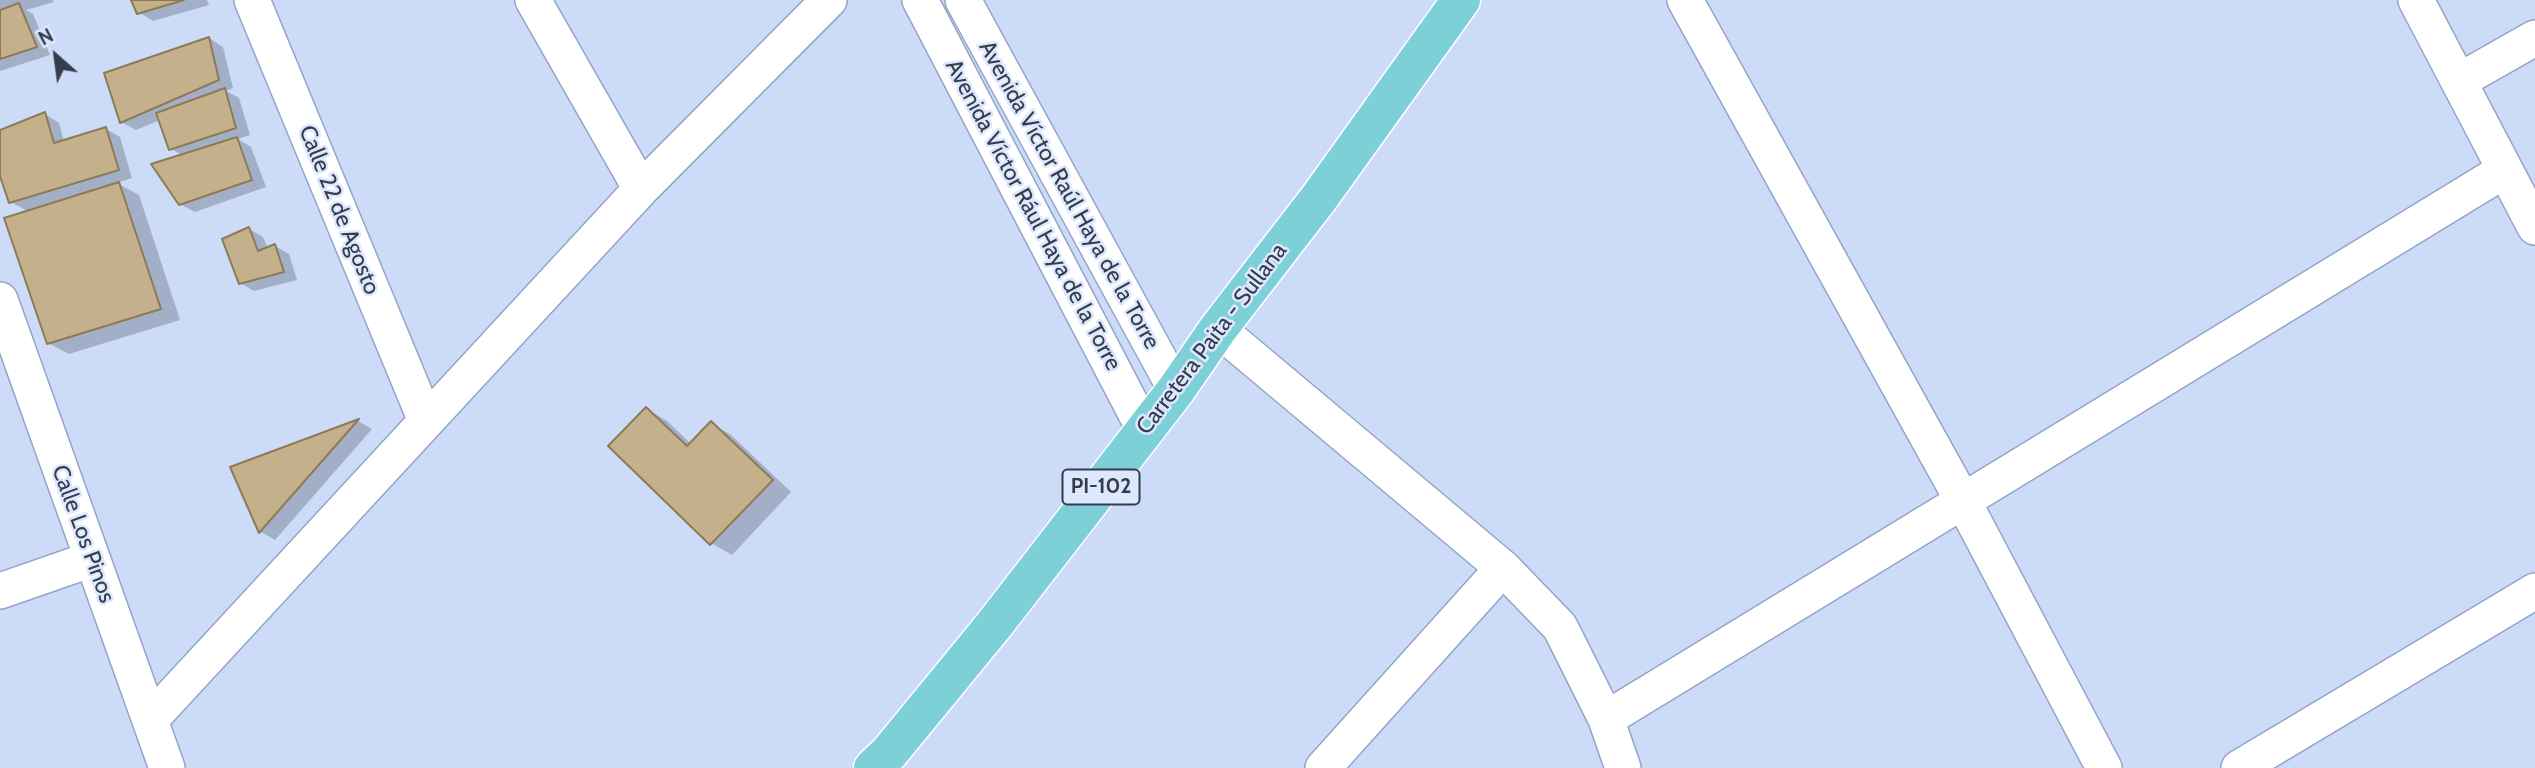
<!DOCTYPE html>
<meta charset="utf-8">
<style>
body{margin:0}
#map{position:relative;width:2535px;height:768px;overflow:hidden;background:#ccdbf8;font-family:Cabin,sans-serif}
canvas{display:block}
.north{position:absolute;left:21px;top:21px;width:70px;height:70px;-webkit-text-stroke:5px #dde8fe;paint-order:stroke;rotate:332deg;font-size:19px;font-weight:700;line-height:28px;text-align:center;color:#353c4b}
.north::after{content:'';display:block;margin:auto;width:24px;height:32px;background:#353c4b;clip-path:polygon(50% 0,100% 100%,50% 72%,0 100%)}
</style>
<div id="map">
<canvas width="2535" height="768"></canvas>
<div class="north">N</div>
</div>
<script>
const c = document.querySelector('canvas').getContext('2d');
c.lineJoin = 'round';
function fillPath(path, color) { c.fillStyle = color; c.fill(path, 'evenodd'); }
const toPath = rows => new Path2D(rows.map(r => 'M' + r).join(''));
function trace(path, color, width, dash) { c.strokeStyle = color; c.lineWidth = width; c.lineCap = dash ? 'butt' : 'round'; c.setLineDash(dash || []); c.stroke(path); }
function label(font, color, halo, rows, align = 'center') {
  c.font = font + ' Cabin,sans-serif'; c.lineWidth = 5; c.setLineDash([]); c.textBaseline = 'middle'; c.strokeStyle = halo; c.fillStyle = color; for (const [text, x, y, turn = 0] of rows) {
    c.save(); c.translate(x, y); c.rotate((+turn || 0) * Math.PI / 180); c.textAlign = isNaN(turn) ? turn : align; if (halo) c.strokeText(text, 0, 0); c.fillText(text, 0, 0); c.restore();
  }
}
const shadow = toPath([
 [0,0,53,0,54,2,26,10,33,14,50,55,0,71],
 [133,0,207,0,209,5,153,21,138,12],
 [209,38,223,47,233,88,226,91,239,98,250,135,238,139,251,147,266,187,195,212,180,204,183,156,170,148,160,120,136,130,121,122],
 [45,114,59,123,64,142,106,129,120,137,132,178,117,183,139,195,180,320,69,354,48,343,29,212,11,202,0,170,0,132],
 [249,229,263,237,268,249,275,246,289,254,297,280,254,291,240,283],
 [647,409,667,421,691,444,711,423,731,435,791,492,732,555,711,543],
 [358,421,372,429,275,540,261,532,232,468]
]);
const building = toPath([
 [131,0,184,0,137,14,131,0],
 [19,3,37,47,0,59,0,10,19,3],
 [209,37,219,80,120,123,104,73,209,37],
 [225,88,236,128,169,150,156,113,225,88],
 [45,112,54,143,106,127,119,170,9,203,0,176,0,130,45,112],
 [237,137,252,180,179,205,151,164,237,137],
 [119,182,161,309,47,344,4,218,119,182],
 [249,227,258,251,275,244,284,272,239,284,222,239,249,227],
 [646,407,687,446,711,421,773,480,710,545,608,446,646,407],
 [359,419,259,533,230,467,359,419]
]);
const minor = toPath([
 [252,0,426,421],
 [533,0,641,189],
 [920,0,1145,431],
 [963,0,1176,390],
 [1685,0,1963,501,2104,768],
 [2416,0,2535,227],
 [2459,81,2535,38],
 [0,300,167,768],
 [1218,329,1503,568,1560,627,1606,719,1623,768],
 [0,591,92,559],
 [1606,719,2505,170],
 [150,720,641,189,829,0],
 [1323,768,1503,568],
 [2239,768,2535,591]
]);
const primary = toPath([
 [873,768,889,753,994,625,1176,390,1218,329,1319,198,1461,0]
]);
const shields = [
 [1101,487,77]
];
const shieldNames = [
 ["PI-102",1101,487]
];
const streetNames = [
 ["Avenida Víctor Raúl Haya de la Torre",1069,195,61],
 ["Calle 22 de Agosto",339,210,68],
 ["Avenida Víctor Rául Haya de la Torre",1033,215,62],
 ["Carretera Paita - Sullana",1212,339,-53],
 ["Calle Los Pinos",83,534,70]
];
fillPath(shadow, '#0003');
fillPath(building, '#c4b18c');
trace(building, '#8d7b58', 2);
trace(minor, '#93a5c7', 38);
trace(primary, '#fff', 41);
trace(minor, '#fff', 35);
trace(primary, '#7dd0d7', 38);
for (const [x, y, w] of shields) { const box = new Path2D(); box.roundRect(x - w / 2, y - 17.5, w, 35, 5); c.fillStyle = '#dde8fe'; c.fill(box); trace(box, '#353c4b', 2); }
label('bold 21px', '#353c4b', null, shieldNames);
label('23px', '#353c4b', '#dde8fe', streetNames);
</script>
